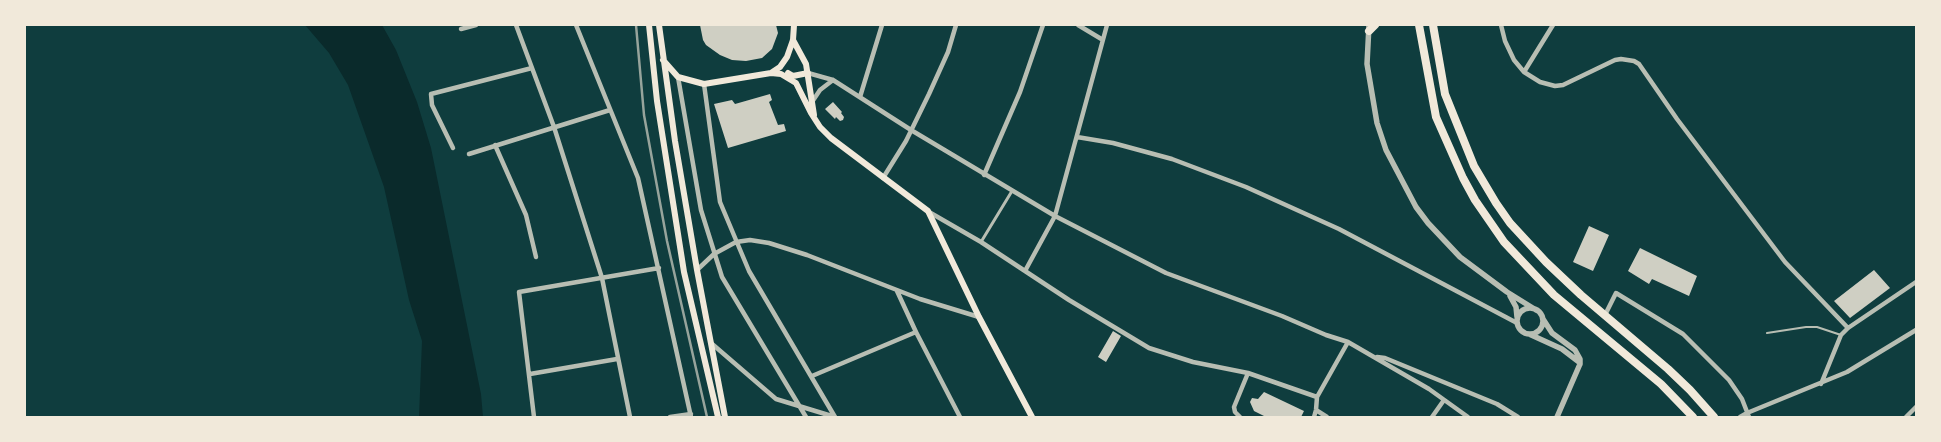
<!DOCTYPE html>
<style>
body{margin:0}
#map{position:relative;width:1941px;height:442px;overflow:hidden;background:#0f3d3e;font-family:Roboto,sans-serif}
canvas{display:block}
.frame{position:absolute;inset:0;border:26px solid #f1e9da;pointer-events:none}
</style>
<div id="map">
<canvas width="1941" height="442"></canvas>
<div class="frame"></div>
</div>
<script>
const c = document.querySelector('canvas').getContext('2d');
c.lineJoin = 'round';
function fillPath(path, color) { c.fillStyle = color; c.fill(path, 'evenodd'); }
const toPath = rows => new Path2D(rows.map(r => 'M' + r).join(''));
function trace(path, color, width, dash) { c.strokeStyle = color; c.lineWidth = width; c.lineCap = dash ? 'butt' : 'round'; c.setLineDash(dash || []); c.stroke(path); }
const water = toPath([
 [305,25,382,25,396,50,417,102,431,148,481,394,483,417,419,417,422,341,409,300,384,187,348,85,329,53]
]);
const building = toPath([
 [700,25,776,25,778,33,772,49,762,58,746,61,732,60,720,55,706,45,703,40],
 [770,94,772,100,769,102,778,125,784,124,786,131,728,148,714,104,732,100,735,104],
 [833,102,842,112,841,113,844,117,843,120,840,121,836,117,835,119,825,109],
 [1589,226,1609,235,1593,271,1573,262],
 [1640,248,1697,276,1689,296,1652,279,1649,284,1628,271],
 [1874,270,1890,288,1850,318,1834,301],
 [1113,331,1121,336,1106,362,1098,357],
 [1264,392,1304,411,1301,417,1266,417,1254,411,1250,402,1252,398,1258,399]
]);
const service = toPath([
 [1767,333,1806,327,1817,327,1841,335]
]);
const pedestrian = toPath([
 [981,242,1012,191]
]);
const minor = toPath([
 [516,25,554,127,602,278,630,417],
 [576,25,638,178,691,417],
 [1078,25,1103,40],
 [1501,25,1505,41,1514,60,1524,72,1540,82,1555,86,1563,85,1615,60,1621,59,1634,61,1639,64,1677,119,1785,262,1848,328],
 [461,29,476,25],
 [1524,72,1553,25],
 [808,73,833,80,911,130,1055,216,1166,273,1282,316,1326,335,1348,342,1429,389,1468,417],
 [678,77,701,210,722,277,806,417],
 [704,84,720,202,749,271,835,417],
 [860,97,882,25],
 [812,102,820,90,833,80],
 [1077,137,1113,143,1172,159,1246,187,1339,229,1517,323],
 [495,145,526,215,536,257],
 [453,148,432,105,431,94,532,68],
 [469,154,610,110],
 [984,175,1020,92,1043,25],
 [883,178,906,141,929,94,948,52,956,25],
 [929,212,981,242,1069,300,1149,348,1193,362,1248,373,1317,397],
 [697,270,714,254,736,242,750,240,769,243,807,255,920,299,979,317],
 [1025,271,1055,216,1107,25],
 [897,291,916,332,960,417],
 [1605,315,1616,293,1683,334,1729,380,1742,399,1749,417],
 [711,343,776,399,835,417],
 [1377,357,1385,358,1497,404,1518,417],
 [530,374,617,359],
 [812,376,916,332],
 [1821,384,1841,335,1848,328,1916,282],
 [1316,410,1327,417],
 [534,417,519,292,659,268],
 [670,417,691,414],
 [1240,417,1235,412,1234,407,1248,373],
 [1314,417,1316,410,1317,397,1348,342],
 [1432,417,1444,400],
 [1740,417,1747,413,1847,372,1916,330],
 [1906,417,1916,407]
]);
const tertiary = toPath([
 [1369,25,1367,64,1377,123,1386,150,1416,207,1428,223,1460,257,1507,292,1536,310],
 [1510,296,1516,307,1517,317],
 '1517 321a13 13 0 1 1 26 0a13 13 0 1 1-26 0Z',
 [1543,319,1552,333,1575,350,1580,359,1580,364],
 [1529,334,1562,349,1579,362],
 [1557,417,1580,364]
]);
const secondary = toPath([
 [649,25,657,101,684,272,718,417],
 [659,25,675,141,697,270,725,417],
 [793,40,806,64,814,115],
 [663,60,678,77,704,84,771,73,780,67,787,57,793,40,794,25],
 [771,73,781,74,796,83,811,113,820,127,831,138,928,211,979,317,1032,417],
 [788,73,793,76,808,73]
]);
const motorway = toPath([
 [1419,25,1436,117,1463,178,1475,200,1504,242,1554,295,1661,384,1693,417],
 [1433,25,1445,94,1474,166,1496,203,1510,223,1546,262,1581,295,1668,369,1690,390,1714,417],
 [1369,31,1375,25]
]);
const rail = toPath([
 [636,25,644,115,667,241,707,417]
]);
fillPath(water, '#0a2a2b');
fillPath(building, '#cfcfc3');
trace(service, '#b8beb3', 2);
trace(pedestrian, '#b8beb3', 3);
trace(minor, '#b8beb3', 4.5);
trace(tertiary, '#b8beb3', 5.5);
trace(secondary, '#f1e9da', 6);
trace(motorway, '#f1e9da', 8);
trace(rail, '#97a49c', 2.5);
</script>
